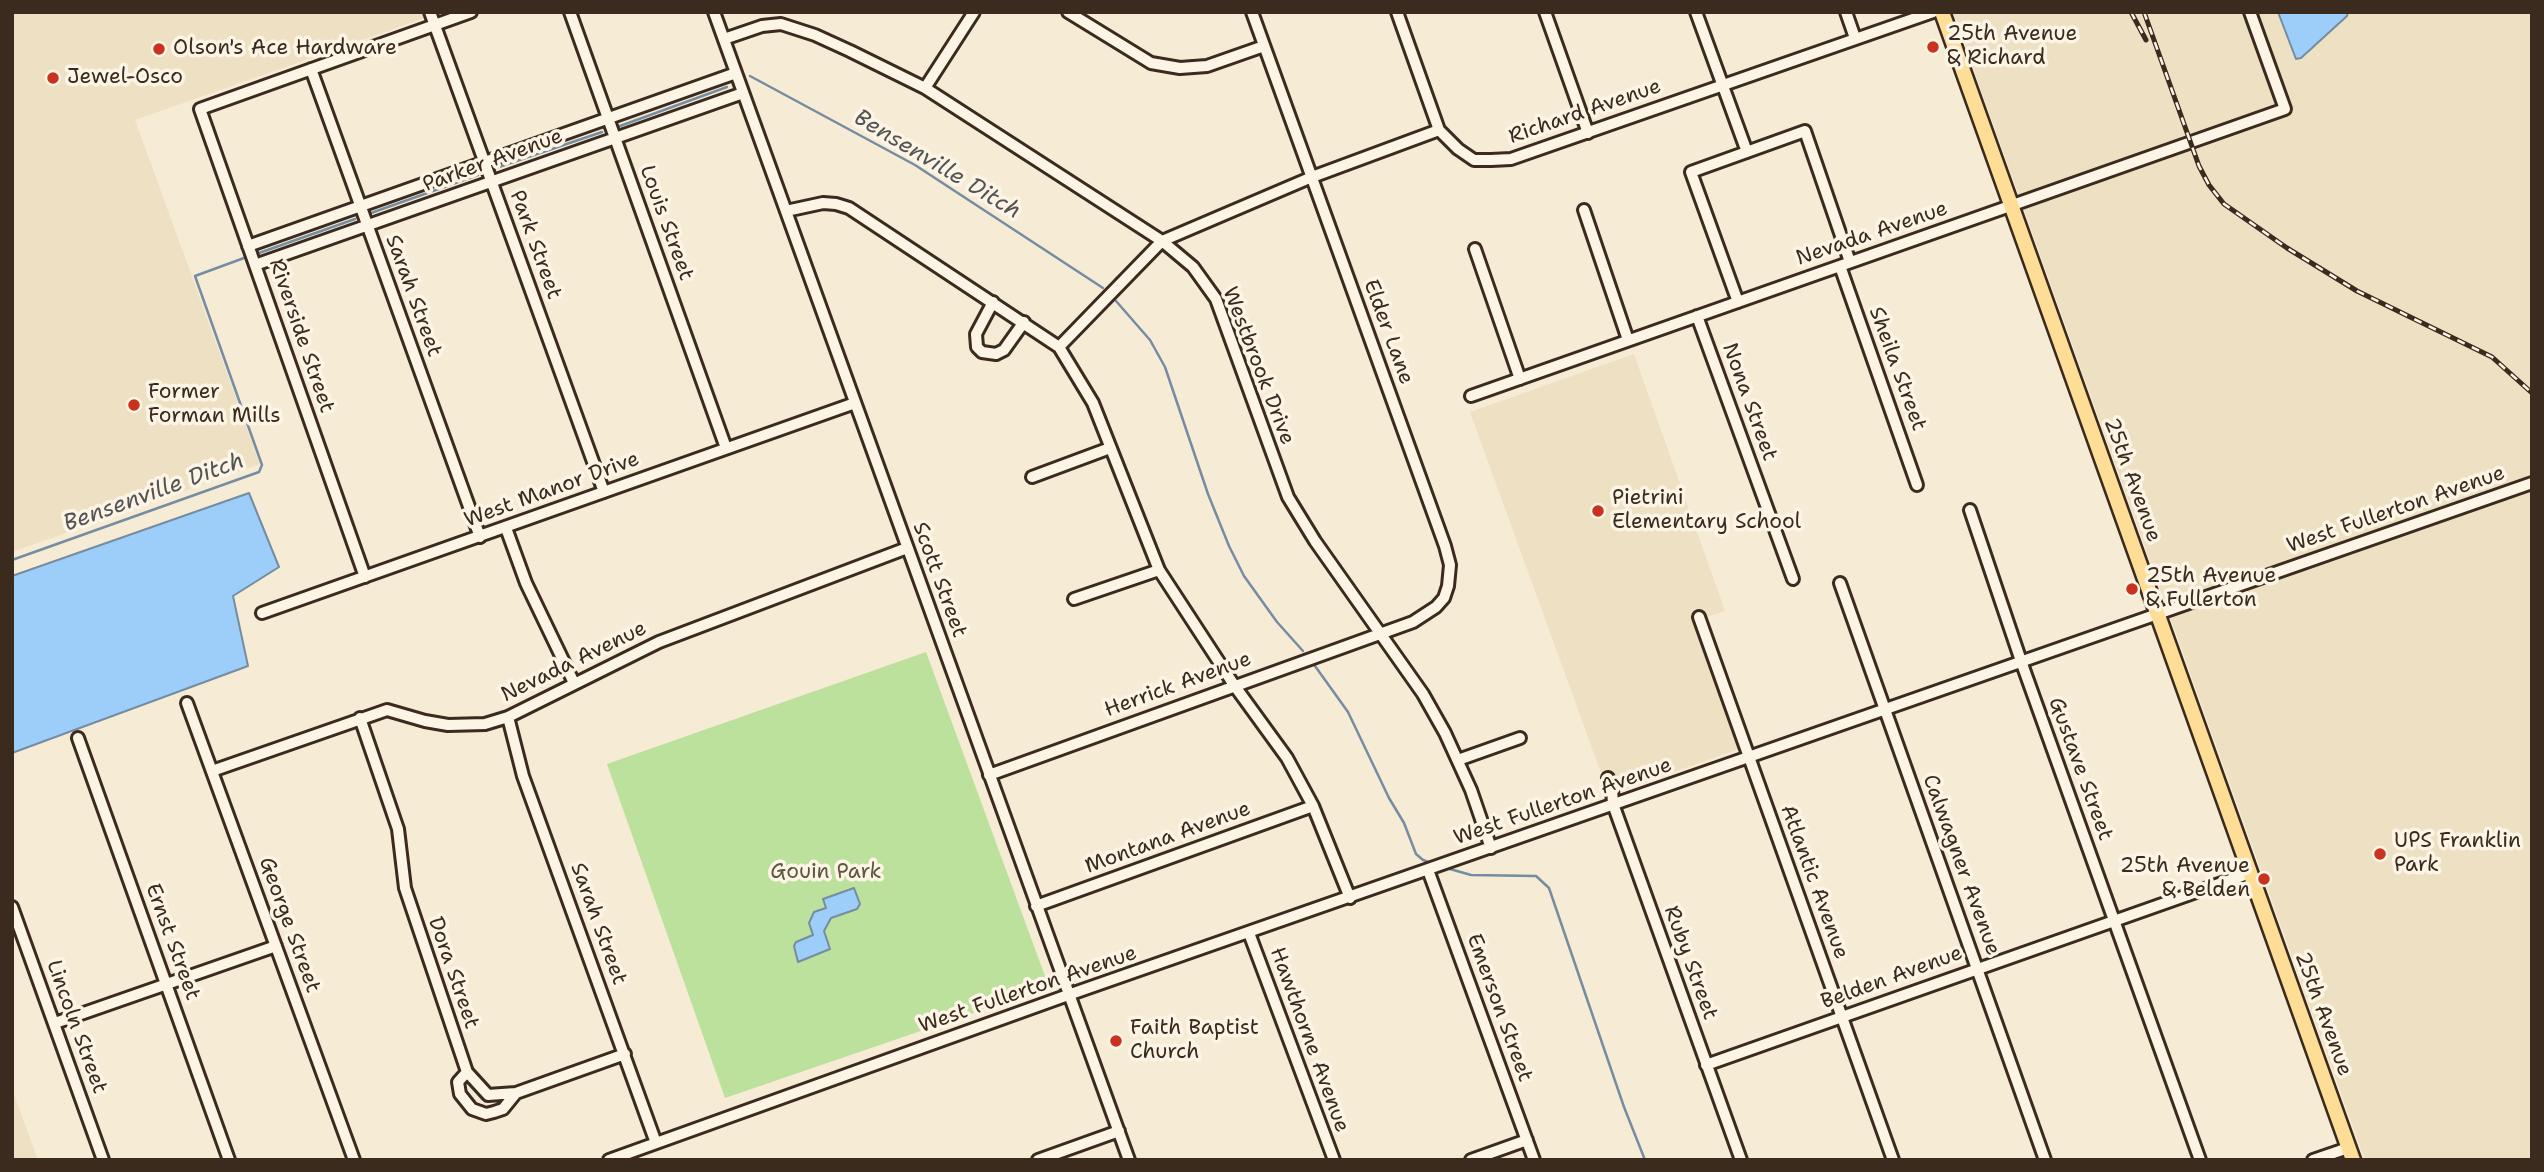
<!DOCTYPE html>
<style>
body{margin:0}
#map{position:relative;width:2544px;height:1172px;overflow:hidden;background:#f6ebd5;font-family:"Shantell Sans",sans-serif}
canvas{display:block}
.frame{position:absolute;inset:0;border:14px solid #3b2a1e;pointer-events:none}
</style>
<div id="map">
<canvas width="2544" height="1172"></canvas>
<div class="frame"></div>
</div>
<script>
const c = document.querySelector('canvas').getContext('2d');
c.lineJoin = 'round';
function fillPath(path, color) { c.fillStyle = color; c.fill(path, 'evenodd'); }
const toPath = rows => new Path2D(rows.map(r => 'M' + r).join(''));
function trace(path, color, width, dash) { c.strokeStyle = color; c.lineWidth = width; c.lineCap = dash ? 'butt' : 'round'; c.setLineDash(dash || []); c.stroke(path); }
function label(font, color, halo, rows, align = 'center') {
  c.font = font + ' "Shantell Sans",sans-serif'; c.lineWidth = 7; c.setLineDash([]); c.textBaseline = 'middle'; c.strokeStyle = halo; c.fillStyle = color; for (const [text, x, y, turn = 0] of rows) {
    c.save(); c.translate(x, y); c.rotate((+turn || 0) * Math.PI / 180); c.textAlign = isNaN(turn) ? turn : align; if (halo) c.strokeText(text, 0, 0); c.fillText(text, 0, 0); c.restore();
  }
}
const built = toPath([
 [16,12,442,12,135,120,260,464,12,552,12,13],
 [1953,12,2532,12,2532,1160,2365,1160],
 [1634,354,1725,611,1707,617,1753,744,1609,795,1470,412],
 [12,1089,38,1160,12,1160]
]);
const green = toPath([
 [926,652,1049,987,725,1098,607,764]
]);
const water = toPath([
 [2278,12,2348,12,2347,16,2301,58,2296,59,2278,12],
 [249,493,279,567,233,596,248,666,12,753,12,576,249,493],
 [854,888,860,904,857,909,831,918,824,931,830,949,798,962,794,946,796,942,813,935,809,923,814,912,826,908,823,899,854,888]
]);
const stream = toPath([
 [750,76,915,165,1103,288],
 [620,126,727,87],
 [493,169,602,132],
 [371,213,478,175],
 [259,253,355,219],
 [1116,301,1150,340,1165,367,1208,494,1229,546,1244,576,1277,622,1303,651],
 [12,560,259,472,262,465,195,276,244,258],
 [1315,666,1348,712,1389,798,1404,823,1416,854,1423,860,1434,864],
 [1443,867,1471,875,1536,876,1549,888,1624,1107,1645,1160]
]);
const minor = toPath([
 [430,12,604,492],
 [570,12,726,448],
 [714,12,1129,1160],
 [1068,12,1151,63,1180,68,1207,66,1264,46],
 [1397,12,1439,130,1458,149,1474,160,1491,160,1511,159,1933,12],
 [1545,12,1588,133],
 [1696,12,1747,152],
 [1846,12,1855,38],
 [724,39,762,26,781,24,815,35,850,51,925,88,1162,241,1193,267,1216,299,1288,497,1315,541,1423,694,1445,733,1471,790,1491,848],
 [311,69,480,537],
 [925,88,974,12],
 [1584,210,1628,340],
 [786,211,823,203,836,204,849,208,1059,347,1093,403,1159,570,1234,685,1287,758,1313,806,1350,898],
 [248,246,736,73],
 [1475,249,1520,379],
 [255,265,743,93],
 [1840,266,1917,485],
 [993,302,976,334,977,347,982,352,996,354,1004,350,1024,322],
 [1738,302,1691,172,1805,131,1850,262],
 [1697,316,1793,579],
 [1059,347,1162,241,1312,177,1439,130],
 [1471,396,2285,109,2250,12],
 [1032,477,1110,448],
 [1970,510,2021,661,2200,1160],
 [506,528,526,583,574,683],
 [365,577,200,109,471,12],
 [1840,583,2045,1160],
 [1074,599,1159,570],
 [262,613,855,403],
 [1699,617,1893,1160],
 [187,703,354,1160],
 [508,717,523,776,656,1143],
 [360,718,398,829,405,888,467,1072,488,1095,516,1093,625,1054],
 [78,738,229,1160],
 [1458,760,1520,738],
 [212,771,387,710,425,721,448,725,485,724,508,717,659,642,907,548],
 [989,775,1413,622,1436,607,1444,598,1448,586,1450,565,1445,546,1252,12],
 [1608,778,1612,789,1613,804,1741,1160],
 [1428,870,1534,1160],
 [1036,906,1313,806],
 [12,907,103,1160],
 [1249,933,1334,1160],
 [55,1023,276,946],
 [1706,1065,2250,873],
 [467,1072,458,1082,460,1094,472,1109,486,1114,494,1112,503,1109,516,1093],
 [609,1160,1068,995,2532,483],
 [1038,1160,1119,1131],
 [1471,1160,1527,1140],
 [2313,1160,2348,1148]
]);
const major = toPath([
 [1942,12,2353,1160]
]);
const rail = toPath([
 [2131,12,2146,40],
 [2144,12,2199,166,2209,185,2224,204,2287,248,2357,291,2492,357,2532,393]
]);
const markers = [
 [1933,47,7,"#c8321e"],
 [159,49,7,"#c8321e"],
 [53,78,7,"#c8321e"],
 [134,405,7,"#c8321e"],
 [1598,511,7,"#c8321e"],
 [2132,589,7,"#c8321e"],
 [2380,854,7,"#c8321e"],
 [2264,879,7,"#c8321e"],
 [1116,1041,7,"#c8321e"]
];
const poiNames = [
 ["25th Avenue",1947,35],
 ["& Richard",1947,59],
 ["Olson's Ace Hardware",173,49],
 ["Jewel-Osco",67,78],
 ["Former",148,393],
 ["Forman Mills",148,417],
 ["Pietrini",1612,499],
 ["Elementary School",1612,523],
 ["25th Avenue",2146,577],
 ["& Fullerton",2146,601],
 ["UPS Franklin",2394,842],
 ["Park",2394,866],
 ["25th Avenue",2250,867,"right"],
 ["& Belden",2250,891,"right"],
 ["Faith Baptist",1130,1029],
 ["Church",1130,1053]
];
const streetNames = [
 ["Richard Avenue",1585,112,-19],
 ["Parker Avenue",493,161,-20],
 ["Louis Street",666,223,70],
 ["Nevada Avenue",1872,234,-19],
 ["Park Street",535,245,70],
 ["Sarah Street",413,296,70],
 ["Elder Lane",1388,332,70],
 ["Riverside Street",301,336,71],
 ["Westbrook Drive",1258,366,69],
 ["Sheila Street",1897,369,70],
 ["Nona Street",1749,402,70],
 ["25th Avenue",2132,480,70],
 ["West Manor Drive",552,490,-20],
 ["West Fullerton Avenue",2396,510,-19],
 ["Scott Street",939,580,70],
 ["Nevada Avenue",574,662,-26],
 ["Herrick Avenue",1178,685,-20],
 ["Gustave Street",2080,769,70],
 ["West Fullerton Avenue",1563,802,-19],
 ["Montana Avenue",1168,838,-20],
 ["Calwagner Avenue",1961,865,70],
 ["Atlantic Avenue",1814,882,70],
 ["Sarah Street",598,924,70],
 ["George Street",289,925,70],
 ["Ernst Street",172,942,70],
 ["Ruby Street",1690,963,70],
 ["Dora Street",453,973,71],
 ["Belden Avenue",1892,978,-20],
 ["West Fullerton Avenue",1028,990,-19],
 ["Emerson Street",1499,1008,70],
 ["25th Avenue",2323,1014,70],
 ["Lincoln Street",76,1027,70],
 ["Hawthorne Avenue",1309,1040,70]
];
const parkNames = [
 ["Gouin Park",826,873]
];
const waterNames = [
 ["Bensenville Ditch",937,165,31],
 ["Bensenville Ditch",154,493,-20]
];
fillPath(built, '#eee0c2');
fillPath(green, '#bbe19d');
fillPath(water, '#9ccef9');
trace(water, '#758ca1', 2);
trace(stream, '#758ca1', 2.5);
trace(minor, '#3b2a1e', 16);
trace(major, '#3b2a1e', 19);
trace(minor, '#fcf5e5', 10);
trace(major, '#fedd96', 14);
trace(rail, '#3b2a1e', 5);
trace(rail, '#fcf5e5', 2.5, [8]);
for (const [x, y, r, color] of markers) { const dot = new Path2D(); dot.arc(x, y, r, 0, 2 * Math.PI); c.fillStyle = color; c.fill(dot); trace(dot, '#fcf5e5', 2.5); }
label('21px', '#3b2a1e', '#fcf5e5', poiNames, 'left');
label('21px', '#3b2a1e', '#fcf5e5', streetNames);
label('21px', '#5b583e', '#fcf5e5', parkNames);
label('italic 23px', '#535355', '#fcf5e5', waterNames);
</script>
